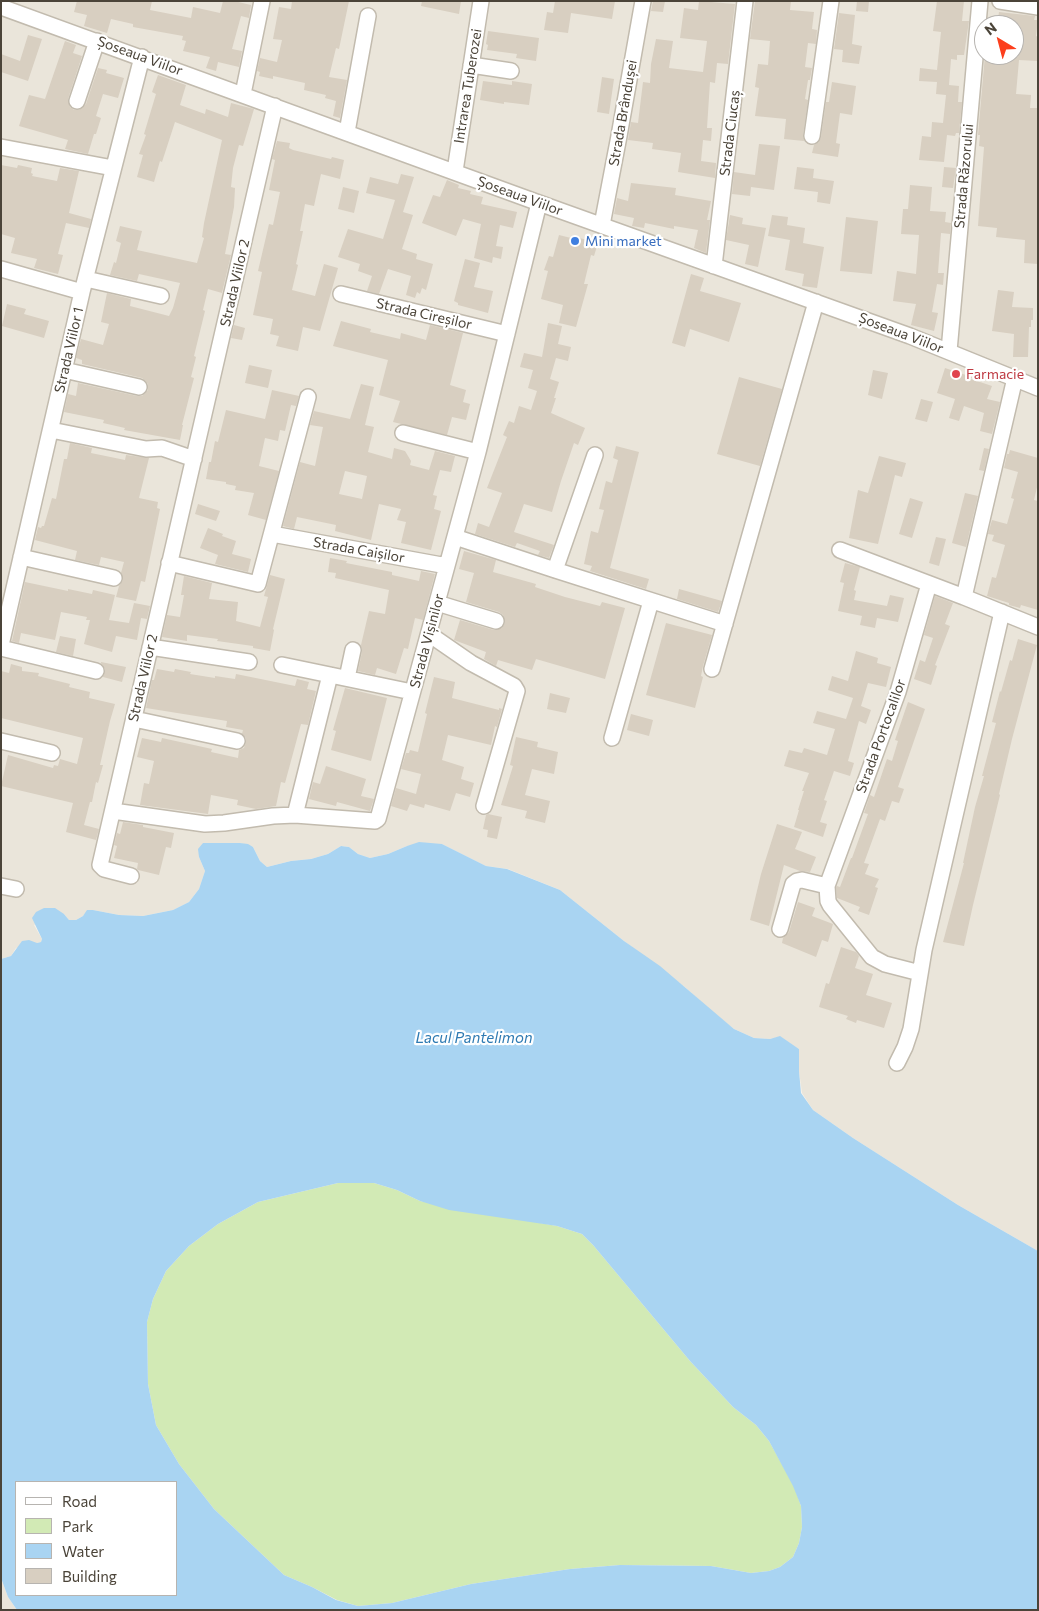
<!DOCTYPE html>
<meta charset="utf-8">
<style>
body{margin:0}
#map{position:relative;width:1039px;height:1611px;overflow:hidden;background:#f6f3ec;font-family:Commissioner,sans-serif}
canvas{display:block}
.frame{position:absolute;inset:0;border:2px solid #4b4439;pointer-events:none}
.legend{position:absolute;left:15px;top:1481px;width:162px;height:115px;box-sizing:border-box;background:#fff;border:1px solid #b7b4b0;margin:0;padding:6px 9px;list-style:none;font-size:15px;color:#4b4439}
.legend li{display:flex;align-items:center;gap:10px;height:25px}
.legend b{width:25px;border:1px solid #b7b4b0}
.north{position:absolute;left:974px;top:15px;width:50px;height:50px;box-sizing:border-box;background:#fff;border:1px solid #b7b4b0;border-radius:50%;rotate:323deg;font-size:14px;font-weight:700;line-height:20px;text-align:center;color:#4b4439}
.north::after{content:'';display:block;margin:auto;width:18px;height:22px;background:#fc3f1d;clip-path:polygon(50% 0,100% 100%,50% 72%,0 100%)}
</style>
<div id="map">
<canvas width="1039" height="1611"></canvas>
<div class="frame"></div>
<ul class="legend">
<li><b style="height:6px;background:#fff"></b>Road</li>
<li><b style="height:14px;background:#d2eab5"></b>Park</li>
<li><b style="height:14px;background:#a9d4f2"></b>Water</li>
<li><b style="height:14px;background:#d8cfc1"></b>Building</li>
</ul>
<div class="north">N</div>
</div>
<script>
const c = document.querySelector('canvas').getContext('2d');
c.lineJoin = 'round';
function fillPath(path, color) { c.fillStyle = color; c.fill(path, 'evenodd'); }
const toPath = rows => new Path2D(rows.map(r => 'M' + r).join(''));
function trace(path, color, width, dash) { c.strokeStyle = color; c.lineWidth = width; c.lineCap = dash ? 'butt' : 'round'; c.setLineDash(dash || []); c.stroke(path); }
function label(font, color, halo, rows, align = 'center') {
  c.font = font + ' Commissioner,sans-serif'; c.lineWidth = 4.5; c.setLineDash([]); c.textBaseline = 'middle'; c.strokeStyle = halo; c.fillStyle = color; for (const [text, x, y, turn = 0] of rows) {
    c.save(); c.translate(x, y); c.rotate((+turn || 0) * Math.PI / 180); c.textAlign = isNaN(turn) ? turn : align; if (halo) c.strokeText(text, 0, 0); c.fillText(text, 0, 0); c.restore();
  }
}
const residential = toPath([
 [1,1,1038,1,1038,1251,958,1205,853,1138,813,1110,802,1093,799,1071,799,1049,780,1037,770,1039,754,1038,734,1029,711,1011,686,988,624,941,560,890,508,869,486,866,442,844,407,846,388,854,370,858,358,854,349,847,341,846,328,854,311,859,291,861,267,867,260,861,253,847,240,843,203,843,199,857,205,871,199,889,189,902,173,910,143,916,119,915,93,910,76,920,69,920,64,914,34,925,42,939,41,942,16,948,11,956,1,959],
 [984,25,1014,25,1014,55,984,55],
 [1,1578,8,1597,17,1610,1,1610]
]);
const green = toPath([
 [338,1183,374,1183,397,1190,420,1201,557,1226,582,1234,593,1245,690,1361,733,1407,756,1425,769,1441,794,1486,801,1506,802,1527,799,1543,793,1557,780,1567,769,1571,751,1573,711,1566,620,1565,570,1569,471,1584,392,1603,358,1606,337,1600,312,1587,284,1575,214,1509,179,1464,156,1425,148,1384,147,1322,153,1299,166,1271,189,1246,218,1224,258,1202]
]);
const water = toPath([
 [419,842,442,844,486,866,507,869,560,890,624,941,660,966,734,1029,754,1038,770,1039,780,1036,799,1049,799,1071,801,1093,813,1110,853,1138,958,1205,1038,1251,1038,1610,17,1610,8,1597,1,1578,1,959,11,956,22,941,29,940,37,943,41,942,42,939,32,918,36,912,44,908,55,908,64,914,69,920,76,920,83,916,87,910,93,910,119,915,143,916,173,910,189,902,199,889,205,871,199,857,198,849,203,843,240,843,248,844,253,847,260,861,267,867,291,861,311,859,328,854,341,846,349,847,358,854,370,858,388,854,407,846],
 [338,1183,374,1183,397,1190,420,1201,449,1210,557,1226,582,1234,593,1245,690,1361,733,1407,756,1425,769,1441,793,1486,801,1506,802,1527,799,1543,793,1557,780,1567,769,1571,751,1573,711,1566,620,1565,570,1569,471,1584,392,1603,358,1606,336,1600,312,1587,284,1575,214,1509,179,1464,156,1425,148,1384,147,1322,153,1299,166,1271,189,1246,218,1224,258,1202],
 [16,1482,176,1482,176,1595,16,1595]
]);
const building = toPath([
 [77,1,152,1,150,10,191,18,193,7,220,13,223,1,234,1,251,5,249,18,241,16,232,49,242,51,239,67,218,62,216,71,206,68,210,57,183,51,186,41,182,40,183,36,133,27,133,24,111,19,107,33,84,26,87,15,74,12],
 [292,1,349,1,339,49,336,48,329,77,347,80,340,118,333,116,336,101,325,98,326,95,304,90,305,83,273,76,273,79,259,76,260,72,257,71,260,58,277,62,282,40,273,39,279,7,291,9],
 [422,1,461,1,459,14,421,6],
 [555,1,615,1,612,19,571,13,568,33,544,30,547,12,553,13],
 [653,1,665,1,663,12,651,11],
 [699,1,735,4,728,64,717,63,715,83,710,82,707,128,712,128,711,141,703,140,701,161,716,163,715,178,678,172,681,153,652,149,653,143,628,140,631,122,638,123,643,82,650,83,651,64,656,39,673,41,669,68,703,72,707,41,680,38,684,8,698,10],
 [755,1,791,1,790,10,814,12,812,29,817,30,816,44,808,43,805,67,812,68,810,80,808,80,805,99,808,100,803,135,804,141,784,139,786,119,755,116,759,88,755,87,758,64,768,65,770,41,750,39],
 [857,1,869,1,868,12,856,11],
 [937,1,964,1,962,21,969,21,964,55,957,55,957,60,951,59,949,85,959,86,958,102,962,102,959,133,956,133,955,136,947,135,944,162,919,160,922,136,931,137,932,122,943,123,946,95,936,94,937,82,919,81,920,68,937,70,941,32,933,31],
 [999,12,1035,16,1034,20,1038,20,1036,36,1038,37,1038,61,1019,60,1016,94,1031,95,1030,108,1038,108,1038,264,1024,263,1025,240,996,237,997,228,978,226,984,147,979,146,980,135,978,135,985,55,1014,55,1014,25,997,25],
 [839,13,855,15,852,44,862,46,859,64,842,62,843,50,834,49],
 [488,31,539,38,536,61,516,58,517,54,487,50,488,45,486,44],
 [28,35,42,39,28,81,1,72,1,54,20,61],
 [65,41,76,45,73,53,82,56,68,99,70,107,74,110,79,110,86,104,98,68,107,70,106,73,124,78,118,98,103,94,96,116,101,118,96,134,94,134,88,154,65,149,68,140,19,126,29,95,45,99],
 [158,75,186,85,180,105,205,114,206,109,228,117,231,103,254,109,243,146,239,145,233,168,231,187,235,188,234,207,225,254,231,255,222,293,208,289,203,310,205,311,194,356,196,357,191,377,194,378,182,425,183,425,180,440,124,430,125,428,103,423,104,420,64,412,68,394,76,396,78,383,137,396,142,396,148,390,148,384,142,378,82,364,82,360,76,358,81,339,103,345,109,324,101,322,107,293,131,299,130,306,169,316,173,308,180,283,139,274,137,281,110,275,114,262,116,263,121,243,116,241,120,226,142,231,137,250,197,263,204,238,202,237,204,223,222,140,175,122,162,162,160,161,154,182,137,177,143,155,139,154,146,135,144,134,156,94,152,92],
 [602,77,614,79,609,114,597,112],
 [483,81,512,85,512,81,532,84,529,105,504,102,504,104,480,100],
 [832,82,856,86,852,115,840,113,836,143,840,144,838,157,812,153,814,145,819,142,821,137,826,102,829,102],
 [277,141,290,143,289,148,293,150,331,159,332,157,344,160,340,179,321,174,314,206,305,204,300,231,303,231,296,264,298,265,292,290,315,296,324,264,338,268,320,331,303,327,298,351,276,346,279,336,270,334,273,319,253,315,262,272,258,271,269,224,273,225,280,192,269,190,275,160,272,159],
 [759,144,780,146,774,190,751,187,750,196,732,194,734,172,755,175],
 [1,165,17,168,18,165,32,168,31,173,33,174,32,176,57,181,60,168,79,171,69,213,91,219,89,228,66,223,58,254,63,255,58,274,34,268,37,259,11,253,15,238,1,234],
 [797,167,814,169,813,178,834,181,830,204,817,202,818,192,794,189],
 [944,167,956,168,953,188,942,187],
 [401,174,414,177,403,212,413,215,402,249,417,254,416,259,433,264,426,290,422,288,420,294,417,292,415,298,406,295,411,276,388,269,379,294,367,291,372,276,358,271,360,264,338,257,348,229,383,239,395,200,366,193,370,177,398,184],
 [447,180,459,185,458,188,471,191,470,194,483,197,481,204,517,212,513,228,500,225,496,246,503,247,501,259,493,257,492,263,474,258,481,224,463,219,456,236,422,223,433,195,440,197],
 [631,183,676,188,675,195,711,201,707,220,710,220,706,253,694,248,698,230,674,226,674,229,645,223,644,228,632,226,634,218,614,214,617,198,628,201],
 [910,185,932,187,930,211,946,212,945,222,951,223,950,234,941,233,938,273,944,273,943,285,937,284,932,312,938,313,934,331,911,325,916,304,893,301,897,271,916,274,919,235,901,234,903,209,908,209],
 [343,187,359,191,354,213,338,209],
 [730,215,743,218,742,224,766,228,758,267,745,264,749,245,726,240],
 [772,215,788,217,787,225,805,228,803,243,824,247,817,288,802,286,804,274,785,270,790,240,768,236],
 [846,217,878,221,872,274,840,271],
 [559,235,575,239,576,237,598,243,594,256,591,255,584,284,588,284,576,327,559,323,563,305,541,299,548,271,544,270,549,256,553,257],
 [465,259,480,263,474,287,493,291,488,313,458,305,458,303,454,301],
 [691,274,704,278,700,291,741,303,729,342,690,329,685,347,672,343],
 [998,290,1014,292,1012,307,1033,308,1033,320,1031,320,1031,327,1029,327,1028,357,1013,357,1014,334,992,331],
 [7,304,26,309,24,314,49,321,44,338,2,326],
 [341,321,371,329,370,332,400,339,401,333,426,340,430,325,463,333,450,385,466,390,463,402,470,404,466,420,452,417,447,435,393,422,400,401,379,395,388,360,333,346],
 [548,323,562,326,558,344,571,347,568,361,556,358,550,379,559,382,554,398,556,398,551,413,585,428,578,445,574,443,561,481,552,512,524,504,514,532,554,545,549,558,538,555,540,551,517,543,515,547,475,534,478,523,489,527,502,493,487,488,507,437,503,435,509,421,514,423,519,406,531,410,537,391,528,388,533,370,520,367,524,353,542,357],
 [234,325,245,328,242,340,231,338],
 [249,365,272,370,268,388,245,383],
 [945,368,972,377,971,379,992,386,987,399,1000,402,992,434,980,431,984,413,964,406,959,421,949,418,955,399,937,393],
 [873,370,888,373,882,399,868,395],
 [739,377,782,389,760,466,717,454],
 [361,384,374,387,365,425,374,427,368,452,392,459,394,448,405,451,411,461,410,465,429,470,435,451,455,456,451,472,440,470,433,495,437,496,434,509,441,511,431,550,401,543,406,522,397,520,401,509,379,504,371,540,335,531,336,525,297,517,294,529,283,526,300,462,315,466,323,427,310,425,314,411,350,419],
 [345,471,367,476,362,499,339,494],
 [272,390,299,396,296,406,291,405,285,431,280,430,278,441,265,438,259,466,279,471,266,520,248,515,254,493,235,490,236,486,226,484,226,482,206,479,209,462,211,462,215,441,218,442,226,410,265,419],
 [921,399,933,402,927,422,915,419],
 [70,443,92,448,91,453,125,460,126,455,149,458,139,498,158,502,157,508,160,509,145,582,141,581,136,601,116,597,119,586,123,580,121,573,124,562,101,557,99,565,75,560,77,551,35,540,38,527,41,528,42,526,44,526,52,498,56,499,64,459,67,459],
 [616,446,639,452,610,568,649,579,646,589,590,571,592,566,584,564,591,531,598,533,604,510,599,509,606,481,612,483,618,460,613,458],
 [984,448,989,449,984,471,979,470],
 [1010,450,1038,458,1038,483,1034,500,1038,501,1038,610,1021,605,1020,608,1009,605,1009,603,987,596,992,577,996,578,1005,545,992,541,994,535,988,534,992,520,1007,524,1014,499,1011,498,1018,472,1004,468,1007,454,1009,454],
 [879,456,906,463,902,477,895,475,878,544,849,538,858,490,868,493],
 [965,493,978,496,966,547,952,543],
 [910,498,923,502,912,538,899,534],
 [198,504,220,511,216,521,195,514],
 [208,528,223,534,222,536,236,541,232,554,251,559,248,572,215,564,218,555,200,548],
 [936,537,946,539,939,566,929,563],
 [464,551,496,560,493,572,536,584,535,587,565,597,600,606,602,602,625,608,605,679,536,659,532,670,498,660,496,666,484,659,486,652,454,640,460,620,494,630,502,628,505,623,503,615,499,612,466,602,474,573,459,569],
 [330,558,347,561,346,563,392,572,392,575,419,581,421,571,435,574,423,620,415,618,408,649,404,648,396,674,377,668,375,675,358,671,362,652,361,645,369,611,385,614,389,590,335,578,336,573,328,572],
 [845,563,860,567,854,590,856,591,854,600,887,606,890,595,904,598,898,622,877,618,875,628,860,625,862,616,838,611,844,583,840,582],
 [270,575,285,579,273,629,274,630,270,651,253,648,253,646,217,641,218,639,187,635,187,641,162,637,167,615,180,617,184,595,181,595,184,576,212,583,209,599,238,602,236,621,260,627,268,597,264,596],
 [25,582,68,591,68,589,92,594,93,590,115,595,109,620,129,623,134,603,150,606,147,619,141,618,137,640,116,636,112,652,84,644,90,620,86,620,87,617,61,612,55,640,21,633,19,643,12,641],
 [679,589,722,601,718,612,677,599],
 [935,596,953,603,945,624,950,626,935,665,937,666,931,685,914,679,920,660,925,662,933,638,924,635],
 [666,623,712,635,703,666,701,676,703,677,695,708,646,695],
 [60,636,76,639,73,656,56,652],
 [1018,639,1037,645,1012,739,999,794,1000,795,973,905,964,946,943,942,964,863,963,863,975,807,984,776,982,776,996,723,992,722,1000,691,1001,692,1010,660,1012,661],
 [856,651,878,658,877,663,891,667,886,687,868,683,861,706,871,710,866,724,859,721,848,761,854,763,850,776,834,771,824,800,827,801,820,822,827,824,823,837,794,827,799,810,798,810,804,791,802,791,809,773,784,766,789,750,802,753,804,748,827,755,835,729,813,723,817,711,846,719,853,698,828,690,832,676,848,681],
 [101,662,126,667,122,682,103,677,105,669,101,663],
 [11,664,22,667,22,671,39,673,38,676,70,684,69,687,90,692,89,698,115,704,110,721,100,765,103,765,98,783,96,782,92,802,90,802,84,825,99,829,96,840,66,832,73,803,1,786,8,755,53,768,54,765,58,766,60,759,77,764,83,738,1,718,1,671,9,673],
 [157,669,174,672,175,669,191,672,190,674,215,678,215,676,235,679,236,674,295,686,297,679,309,682,307,689,316,691,308,725,301,724,285,783,281,782,276,806,256,809,237,805,238,800,211,795,208,814,140,805,144,783,149,784,154,761,137,757,142,738,161,742,162,738,212,749,211,752,238,758,239,750,244,748,246,742,246,738,242,734,243,730,226,727,227,721,146,708,152,680,154,680],
 [434,677,455,682,452,698,499,710,499,708,502,709,497,727,495,726,491,745,448,735,442,760,464,767,461,779,474,783,470,797,456,793,450,811,425,804,424,808,410,804,407,811,391,806,396,788,416,794,421,774,401,769,406,753,409,753,410,750,418,752,427,714,425,713],
 [345,688,387,698,371,761,331,750,336,731,333,730],
 [550,693,570,698,566,713,547,709],
 [908,702,925,709,898,787,904,789,899,803,892,801,885,821,880,819,864,863,869,864,865,874,879,879,875,887,878,888,869,915,858,911,860,907,837,898,836,887,837,886,840,887,851,858,852,858,868,814,864,813,870,795,874,797,887,759,892,761,898,741,895,740],
 [631,714,653,720,649,736,627,730],
 [516,737,538,742,537,747,558,752,554,774,532,769,525,795,550,801,545,823,525,818,527,811,501,805,513,766,510,765],
 [326,766,366,779,361,796,374,799,370,811,337,802,336,806,309,799,313,782,320,784],
 [488,814,502,817,497,839,487,837,488,830,483,829,486,815],
 [123,822,143,825,143,827,174,833,171,848,166,847,159,875,138,870,137,869,138,863,114,858,117,846,114,845,117,833,120,834],
 [777,824,802,832,795,849,816,857,810,872,800,871,784,865,769,926,750,920,761,874],
 [798,902,815,908,812,916,833,924,828,942,822,940,816,957,782,943,783,938,789,932],
 [841,947,856,952,859,956,855,968,873,974,866,995,892,1003,884,1028,857,1020,856,1023,846,1019,848,1016,819,1007,826,983,829,984]
]);
const minor = toPath([
 [1000,1,1038,7],
 [1,7,539,203,910,336,1038,388],
 [471,65,511,71],
 [243,94,262,1],
 [77,101,97,41],
 [347,132,368,16],
 [812,136,831,1],
 [1,147,113,168],
 [455,171,481,1],
 [602,225,619,136,643,1],
 [714,266,745,1],
 [1,269,82,292],
 [86,279,161,296],
 [341,294,507,334],
 [949,351,980,1],
 [64,370,139,387],
 [51,430,146,449,162,448,194,459],
 [403,433,478,452],
 [272,534,447,566],
 [455,537,555,570,725,624],
 [840,550,964,597,1038,627],
 [21,557,114,578],
 [169,563,258,584,308,397],
 [555,570,595,455],
 [964,597,1015,378],
 [437,603,496,621],
 [429,634,471,663,514,686,517,691,484,806],
 [1,645,82,292,142,57],
 [150,647,249,662],
 [1,648,96,671],
 [282,665,412,692],
 [712,669,816,302],
 [347,678,353,650],
 [134,719,237,741],
 [612,738,651,601],
 [1,741,52,753],
 [113,811,205,824,224,823,273,816,295,815,375,821,378,819,478,452,539,203],
 [295,815,330,675],
 [131,876,104,869,100,865,275,106],
 [1,886,16,889],
 [780,929,793,884,797,881,802,880,827,886],
 [920,973,885,964,872,957,830,905,828,901,827,886,898,692,929,584],
 [897,1063,905,1047,911,1029,924,950,1002,612]
]);
const markers = [
 [575,241,5,"#3f7fe0"],
 [956,374,5,"#e0444e"]
];
const streetNames = [
 ["Șoseaua Viilor",140,56,20],
 ["Intrarea Tuberozei",468,86,-81],
 ["Strada Brândușei",623,113,-80],
 ["Strada Ciucaș",730,133,-83],
 ["Strada Răzorului",964,176,-85],
 ["Șoseaua Viilor",520,196,20],
 ["Strada Viilor 2",235,283,-77],
 ["Strada Cireșilor",424,314,13],
 ["Șoseaua Viilor",901,333,21],
 ["Strada Viilor 1",69,350,-77],
 ["Strada Caișilor",359,550,10],
 ["Strada Vișinilor",427,641,-75],
 ["Strada Viilor 2",143,678,-77],
 ["Strada Portocalilor",881,736,-70]
];
const shopNames = [
 ["Mini market",585,241]
];
const healthNames = [
 ["Farmacie",966,374]
];
const waterNames = [
 ["Lacul Pantelimon",474,1038]
];
fillPath(residential, '#eae5da');
fillPath(green, '#d2eab5');
fillPath(water, '#a9d4f2');
fillPath(building, '#d8cfc1');
trace(minor, '#c2bbae', 18);
trace(minor, '#fff', 15);
for (const [x, y, r, color] of markers) { const dot = new Path2D(); dot.arc(x, y, r, 0, 2 * Math.PI); c.fillStyle = color; c.fill(dot); trace(dot, '#fff', 2); }
label('14px', '#4b4439', '#fff', streetNames);
label('14px', '#366cbe', '#fff', shopNames, 'left');
label('14px', '#be3a42', '#fff', healthNames, 'left');
label('italic 15px', '#2e7ab2', '#fff', waterNames);
</script>
